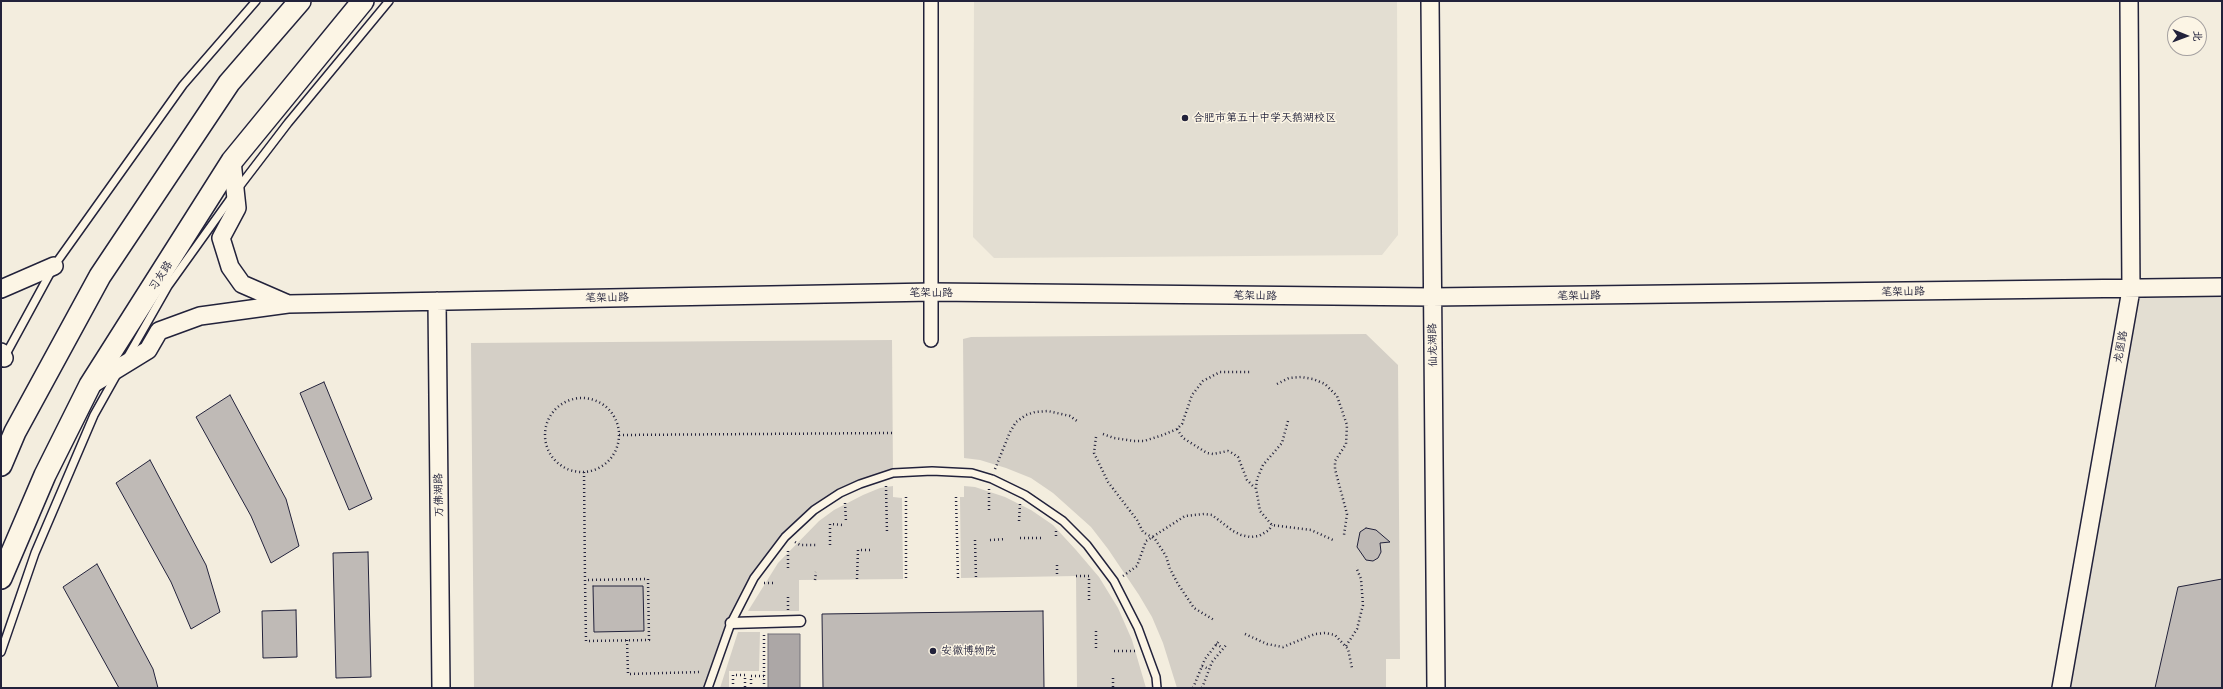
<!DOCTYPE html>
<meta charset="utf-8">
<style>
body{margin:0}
#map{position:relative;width:2223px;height:689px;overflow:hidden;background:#f3edde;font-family:"Playpen Sans","LXGW WenKai TC",sans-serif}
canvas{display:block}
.frame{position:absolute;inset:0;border:2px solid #22223b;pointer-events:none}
.north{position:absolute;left:2167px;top:16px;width:40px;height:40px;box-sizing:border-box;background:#fcf5e5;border:1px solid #a5a1a1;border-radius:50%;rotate:91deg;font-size:11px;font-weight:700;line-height:16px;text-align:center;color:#22223b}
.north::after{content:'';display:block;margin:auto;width:14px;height:18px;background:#22223b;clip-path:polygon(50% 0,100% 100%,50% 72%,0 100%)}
</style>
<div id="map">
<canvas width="2223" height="689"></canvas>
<div class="frame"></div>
<div class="north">北</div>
</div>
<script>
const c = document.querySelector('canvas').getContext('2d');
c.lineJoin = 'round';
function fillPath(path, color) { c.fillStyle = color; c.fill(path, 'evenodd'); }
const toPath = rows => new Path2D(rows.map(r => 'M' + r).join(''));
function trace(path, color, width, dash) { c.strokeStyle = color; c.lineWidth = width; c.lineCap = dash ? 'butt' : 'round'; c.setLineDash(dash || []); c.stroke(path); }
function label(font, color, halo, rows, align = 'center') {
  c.font = font + ' "Playpen Sans","LXGW WenKai TC",sans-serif'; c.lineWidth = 3; c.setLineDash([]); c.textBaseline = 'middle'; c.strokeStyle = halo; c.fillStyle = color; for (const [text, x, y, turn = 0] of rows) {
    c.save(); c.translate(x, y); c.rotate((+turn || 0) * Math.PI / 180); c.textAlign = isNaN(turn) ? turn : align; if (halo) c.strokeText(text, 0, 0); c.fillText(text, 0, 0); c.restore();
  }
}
const built = toPath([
 [974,1,1397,1,1398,235,1382,255,994,258,973,237],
 [2222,287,2222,688,2061,688,2131,290]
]);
const green = toPath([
 [1366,334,1398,365,1400,659,1386,659,1386,688,1177,688,1163,643,1152,617,1139,595,1108,549,1091,527,1053,493,1031,478,1006,468,980,460,964,458,963,339,971,337],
 [892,340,893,473,840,493,785,537,754,578,726,635,710,688,474,688,471,343],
 [893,486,893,497,902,498,903,579,799,580,799,611,748,611,778,563,819,521,834,510,863,495,880,488],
 [964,486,975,487,1005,497,1031,510,1053,525,1076,550,1099,577,1118,608,1132,640,1146,688,1077,688,1076,576,961,578,960,497,964,497],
 [738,632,760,632,759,671,729,671,729,688,720,688]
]);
const water = toPath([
 [768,634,800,634,800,688,768,688,768,634]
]);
const building = toPath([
 [324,382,372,499,349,510,300,393,324,382],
 [230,395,286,499,299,546,271,563,251,516,196,417,230,395],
 [150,460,206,565,220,612,191,629,171,582,116,483,150,460],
 [1366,528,1376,530,1390,542,1380,543,1381,552,1378,558,1373,561,1366,560,1357,547,1360,532,1366,528],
 [368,552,371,677,336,678,333,553,368,552],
 [97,564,153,669,158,688,119,688,63,587,97,564],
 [2222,579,2222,688,2155,688,2178,587,2222,579],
 [593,586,643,586,644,631,594,632,593,586],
 [296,610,297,657,263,658,262,611,296,610],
 [1043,611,1044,688,823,688,822,614,1043,611]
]);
const path = toPath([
 [1277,384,1289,378,1301,377,1313,379,1325,384,1337,396,1347,425,1346,444,1335,461,1335,469,1347,514,1344,535],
 '545 435a37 37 0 1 1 74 0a37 37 0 1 1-74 0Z',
 [1288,421,1282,443,1263,465,1257,479,1256,488,1260,511,1272,525,1311,530,1333,540],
 [1177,429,1183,438,1207,453,1213,454,1228,451,1232,453,1238,457,1247,480,1255,488],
 [1103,434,1114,438,1134,441,1144,441,1163,435,1177,429,1182,424,1192,395,1203,381,1220,372,1251,372],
 [619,435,893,433],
 [1096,437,1094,453,1108,482,1137,520,1143,532,1155,539,1166,556,1170,569,1178,584,1194,608,1214,620],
 [995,469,1010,432,1016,422,1026,415,1035,412,1048,411,1070,416,1077,421],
 [584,472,585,580,586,641,649,640,648,579,585,580],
 [886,486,887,533],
 [989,489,989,513],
 [906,497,906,578],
 [956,497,958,578],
 [845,503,846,522],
 [1019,521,1020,504],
 [1056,531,1056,538],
 [1020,538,1041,538],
 [975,540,976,578],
 [990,540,1005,539],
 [795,542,800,545,816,545],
 [830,545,830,524,843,525],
 [788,551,788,570],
 [1057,565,1057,577],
 [1076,576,1089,576,1089,601],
 [1123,576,1137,566,1146,541,1185,516,1204,514,1212,515,1233,531,1241,535,1250,537,1259,536,1269,530,1272,525],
 [857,579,858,550,872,550],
 [815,580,816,572],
 [764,583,776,583],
 [788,610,788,596],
 [1096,631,1096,651],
 [1245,634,1267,644,1283,647,1315,634,1325,633,1335,635,1348,649,1352,668],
 [627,640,628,674,701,672],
 [1216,644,1223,648],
 [1346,646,1357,629,1363,605,1361,579,1356,567],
 [1114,651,1135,651],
 [1202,666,1209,669],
 [1113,678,1113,688],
 [733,688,733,675,745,675,745,688],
 [751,688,751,676,764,676],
 [764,688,764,635],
 [1193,688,1205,659,1219,641],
 [1202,688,1212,662,1227,644]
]);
const service = toPath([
 [5,356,54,266,183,85,256,1],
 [127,358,168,286,236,191,288,123,389,1],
 [1,652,35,553,94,415,117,374],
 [708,688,731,623,754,578,785,537,814,510,840,493,860,484,893,473,932,471,972,473,992,479,1025,495,1063,521,1087,545,1114,581,1138,628,1156,677,1157,688]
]);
const pedestrian = toPath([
 [731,623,800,621]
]);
const minor = toPath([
 [931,340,931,1]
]);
const tertiary = toPath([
 [1430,1,1436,688],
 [1,289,54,266],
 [437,301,441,688],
 [288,304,932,292,1432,297,2222,287],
 [1,352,4,358],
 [91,385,148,350,159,331,200,316,288,304,242,284,230,267,221,238,237,208,232,161],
 [2061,688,2131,290,2129,1]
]);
const primary = toPath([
 [1,465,15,432,100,276,229,83,300,1],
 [1,578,45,475,90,385,232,161,363,1]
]);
const markers = [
 [1185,118,4,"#22223b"],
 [933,651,4,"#22223b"]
];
const poiNames = [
 ["合肥市第五十中学天鹅湖校区",1193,118],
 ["安徽博物院",941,651]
];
const streetNames = [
 ["习友路",161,276,-57],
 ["笔架山路",1903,292,-1],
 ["笔架山路",931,293],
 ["笔架山路",1255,296,1],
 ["笔架山路",1579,296,-1],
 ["笔架山路",607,298,-1],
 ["仙龙湖路",1433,345,-91],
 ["龙图路",2121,347,-80],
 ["万佛湖路",439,495,-91]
];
fillPath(built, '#e3ded2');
fillPath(green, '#d4cfc6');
fillPath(water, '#aca7a6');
trace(water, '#75727b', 1);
fillPath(building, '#bfbab6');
trace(building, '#22223b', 1);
trace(service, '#22223b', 10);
trace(pedestrian, '#22223b', 13);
trace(minor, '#22223b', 16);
trace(tertiary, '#22223b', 20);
trace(primary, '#22223b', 24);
trace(path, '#22223b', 2.5, [1, 3]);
trace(service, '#fcf5e5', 7);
trace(pedestrian, '#fcf5e5', 10);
trace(minor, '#fcf5e5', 13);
trace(tertiary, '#fcf5e5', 17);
trace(primary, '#fcf5e5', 21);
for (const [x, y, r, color] of markers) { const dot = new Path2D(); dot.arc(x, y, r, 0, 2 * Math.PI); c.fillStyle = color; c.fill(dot); trace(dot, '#fcf5e5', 1.5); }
label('11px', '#22223b', '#fcf5e5', poiNames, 'left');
label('11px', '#22223b', '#fcf5e5', streetNames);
</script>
